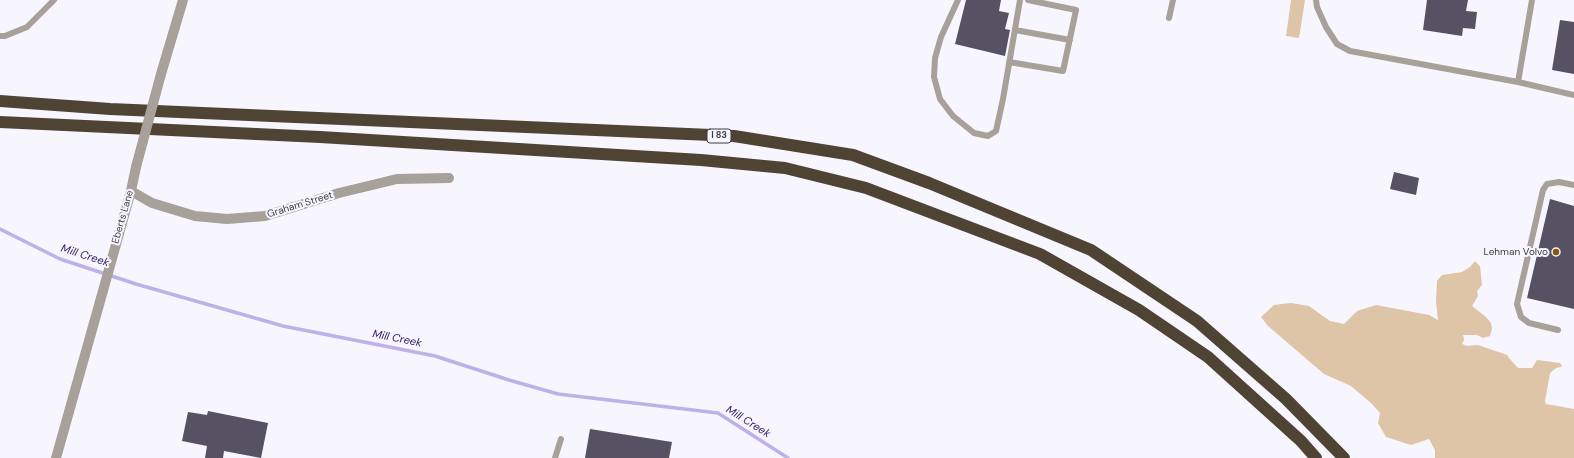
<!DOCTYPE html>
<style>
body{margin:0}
canvas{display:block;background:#f7f5fe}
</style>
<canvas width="1574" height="458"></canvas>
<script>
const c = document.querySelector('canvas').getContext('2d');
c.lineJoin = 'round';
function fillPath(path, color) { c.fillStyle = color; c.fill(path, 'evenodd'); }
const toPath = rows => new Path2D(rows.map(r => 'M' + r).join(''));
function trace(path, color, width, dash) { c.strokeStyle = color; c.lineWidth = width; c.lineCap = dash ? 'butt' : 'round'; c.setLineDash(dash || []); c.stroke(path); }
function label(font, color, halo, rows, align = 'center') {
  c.font = font + ' "DM Sans",sans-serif'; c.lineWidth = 4; c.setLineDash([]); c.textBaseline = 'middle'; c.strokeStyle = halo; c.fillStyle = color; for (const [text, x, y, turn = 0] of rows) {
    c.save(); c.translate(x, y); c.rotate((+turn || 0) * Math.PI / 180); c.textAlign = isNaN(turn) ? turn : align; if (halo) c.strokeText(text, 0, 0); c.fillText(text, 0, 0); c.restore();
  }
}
const green = toPath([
 [1291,0,1305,0,1299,38,1286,36],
 [1475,261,1480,266,1482,285,1477,291,1478,296,1472,306,1486,317,1491,323,1492,329,1490,336,1483,338,1477,335,1463,335,1464,340,1462,344,1467,346,1478,345,1507,355,1509,358,1518,368,1532,368,1537,360,1560,363,1562,366,1561,367,1556,368,1550,373,1545,401,1546,404,1574,409,1574,458,1435,458,1435,450,1429,439,1411,445,1386,437,1378,423,1380,413,1371,403,1351,386,1324,374,1268,326,1261,317,1274,305,1291,303,1309,306,1330,321,1344,324,1357,311,1376,305,1429,315,1438,320,1436,302,1437,281,1442,275,1462,272,1470,267]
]);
const stream = toPath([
 [0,229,60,259,136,284,283,326,435,356,509,380,558,394,718,413,788,458]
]);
const building = toPath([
 [966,0,1001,0,999,11,1009,13,1005,29,1010,30,1005,56,955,44],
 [1427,0,1468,0,1466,11,1477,12,1475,29,1463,28,1462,36,1423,30],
 [1560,20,1574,22,1574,74,1552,70],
 [1394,172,1419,178,1416,195,1390,189],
 [1550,199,1574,206,1574,309,1527,298],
 [208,411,268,423,261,458,224,451,223,458,205,458,207,446,182,441,188,412,207,415],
 [590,429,672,442,669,458,585,458]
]);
const service = toPath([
 [958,0,941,37,935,58,934,77,940,99,953,116,974,133,988,136,996,131,1003,99,1020,0],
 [1316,0,1317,7,1326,27,1337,44,1350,51,1518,82,1574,95],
 [1169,18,1173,0],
 [1015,30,1070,40],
 [0,36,5,36,27,27,54,0],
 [1009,62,1063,71,1076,10,1028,0],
 [1518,82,1532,0],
 [1558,330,1529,323,1521,317,1517,304,1543,190,1547,184,1559,182,1574,185],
 [555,458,561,439]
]);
const minor = toPath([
 [161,74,183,0],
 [131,191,152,203,195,216,227,219,265,216,339,193,397,179,449,178],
 [56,458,131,191,136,167]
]);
const motorway = toPath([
 [0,101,110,109,734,136,853,155,929,183,1091,250,1197,321,1286,399,1344,458],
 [0,122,320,137,701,160,785,168,866,188,1040,254,1139,310,1208,357,1301,441,1316,458]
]);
const minorBridge = toPath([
 [136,167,161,74]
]);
const markers = [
 [1556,252,4,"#895700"]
];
const shields = [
 [719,136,24]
];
const shieldNames = [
 ["I 83",719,136]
];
const streetNames = [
 ["Graham Street",300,205,-17],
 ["Eberts Lane",123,217,-74]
];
const poiNames = [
 ["Lehman Volvo",1548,252]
];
const waterNames = [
 ["Mill Creek",85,256,18],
 ["Mill Creek",397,339,11],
 ["Mill Creek",748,422,32]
];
fillPath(green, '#dec5a8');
trace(stream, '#beb1e9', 3.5);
fillPath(building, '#565263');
trace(service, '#a7a199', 6);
trace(minor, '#a7a199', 10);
trace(motorway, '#4f4334', 12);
trace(minorBridge, '#a7a199', 10);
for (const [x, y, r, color] of markers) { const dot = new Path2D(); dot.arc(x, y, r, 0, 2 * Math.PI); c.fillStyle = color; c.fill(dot); trace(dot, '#f7f5fe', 1.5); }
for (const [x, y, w] of shields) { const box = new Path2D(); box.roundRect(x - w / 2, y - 7, w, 14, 3); c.fillStyle = '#f7f5fe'; c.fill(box); trace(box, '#3d3b44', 1); }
label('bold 9px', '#3d3b44', null, shieldNames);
label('10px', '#3d3b44', '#f7f5fe', streetNames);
label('10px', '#3d3b44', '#f7f5fe', poiNames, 'right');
label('italic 11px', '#382263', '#f7f5fe', waterNames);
</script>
